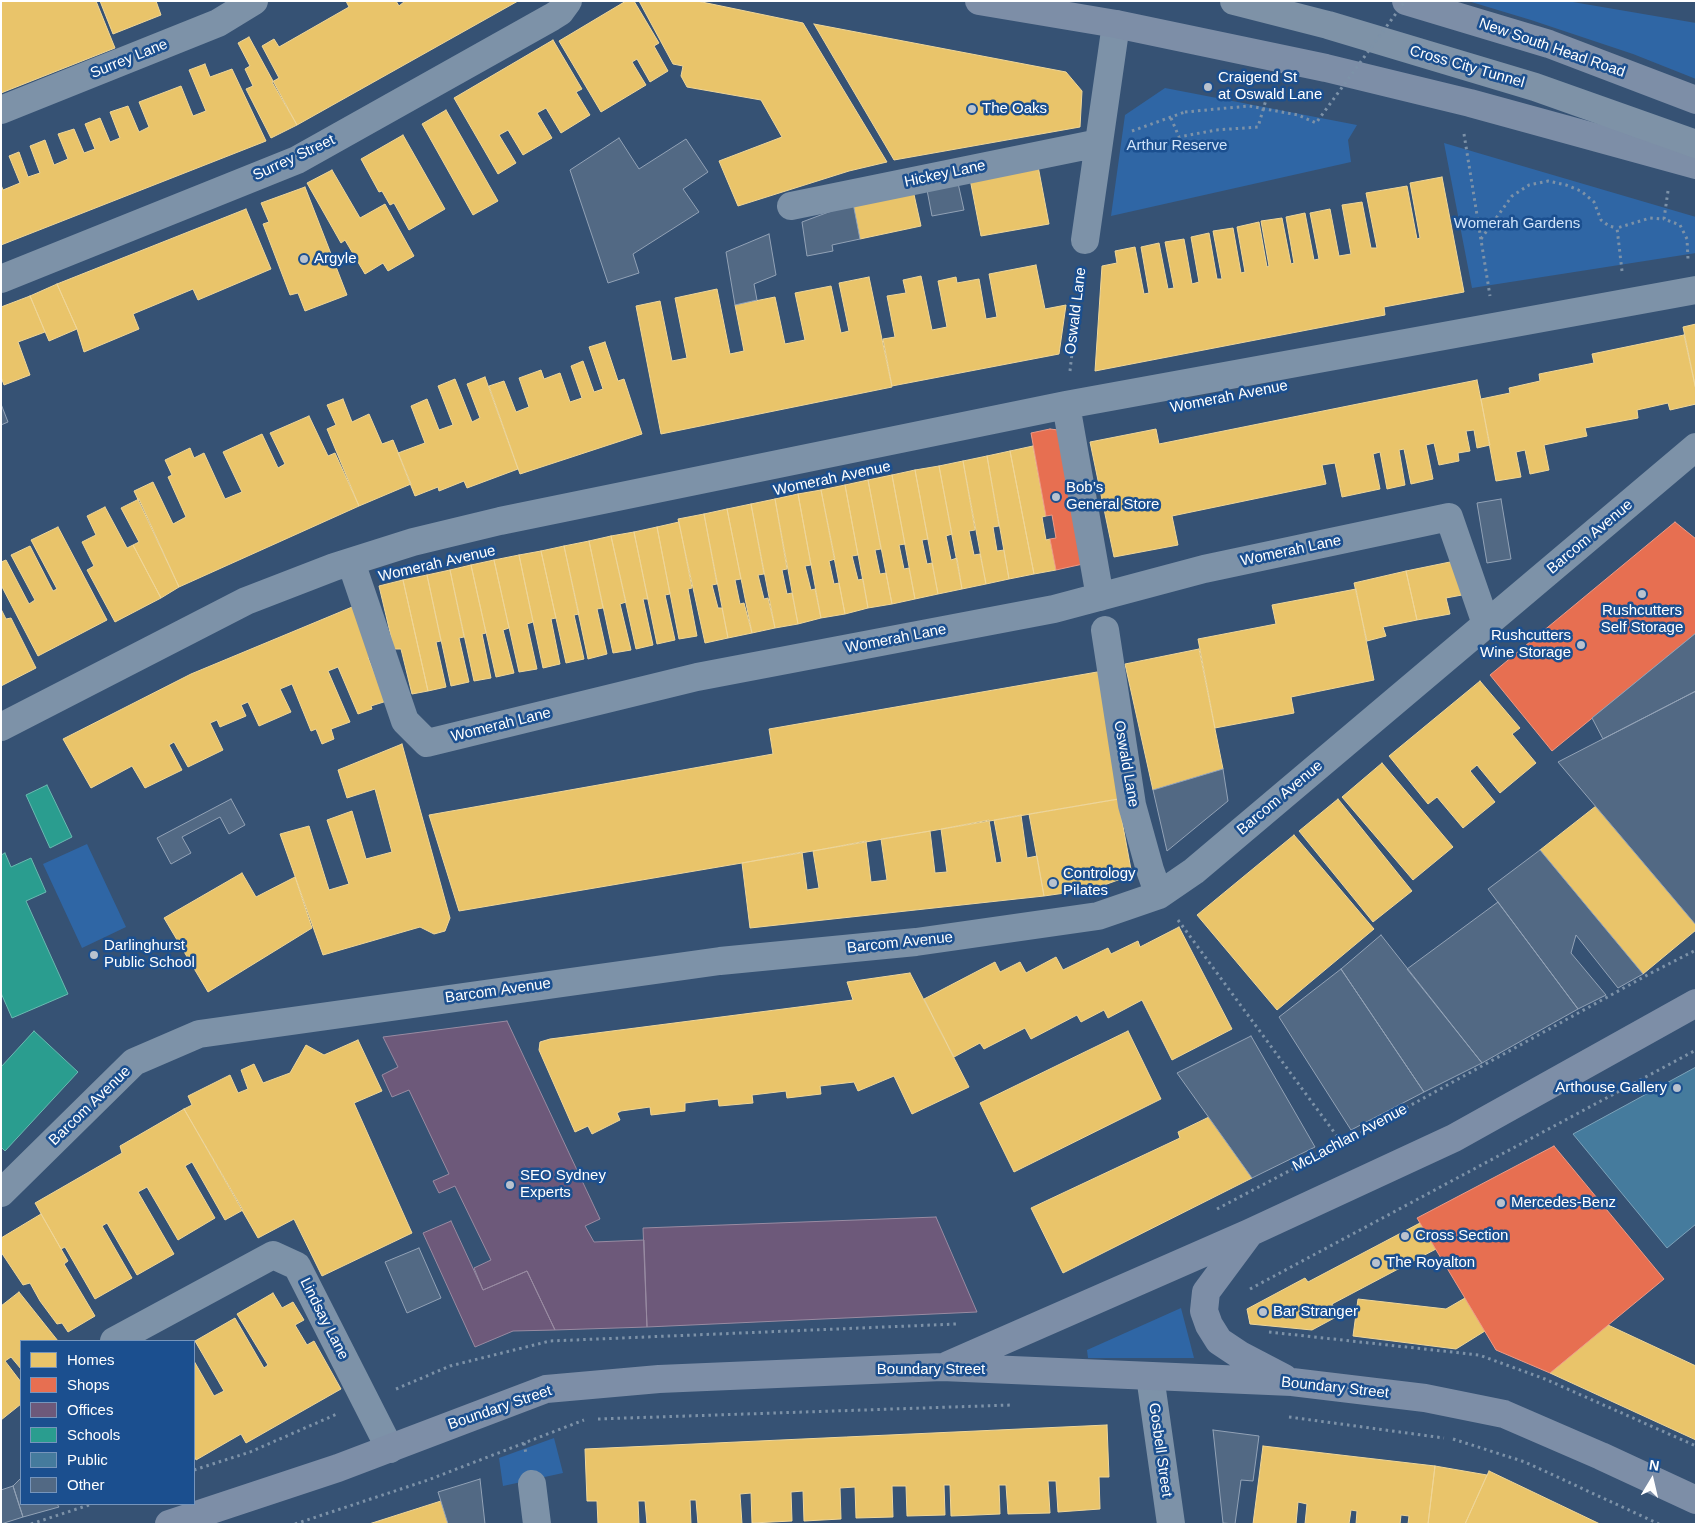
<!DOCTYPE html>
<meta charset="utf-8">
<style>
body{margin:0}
#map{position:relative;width:1697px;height:1525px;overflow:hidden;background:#365274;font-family:Helvetica,sans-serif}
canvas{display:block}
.frame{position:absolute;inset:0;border:2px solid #fff;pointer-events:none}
.legend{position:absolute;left:20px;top:1340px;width:175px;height:165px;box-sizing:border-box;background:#1b4f8f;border:1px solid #7695bc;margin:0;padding:6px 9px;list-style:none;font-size:15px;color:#fff}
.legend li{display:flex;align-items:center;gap:10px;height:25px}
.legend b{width:25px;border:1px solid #7695bc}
.north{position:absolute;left:1627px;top:1455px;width:50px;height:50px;-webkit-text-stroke:4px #1b4f8f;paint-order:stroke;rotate:9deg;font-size:14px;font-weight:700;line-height:20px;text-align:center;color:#fff}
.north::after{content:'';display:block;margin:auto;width:18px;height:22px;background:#fff;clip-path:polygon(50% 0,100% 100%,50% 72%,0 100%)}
</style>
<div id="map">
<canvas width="1697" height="1525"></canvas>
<div class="frame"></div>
<ul class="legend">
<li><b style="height:14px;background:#e9c46a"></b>Homes</li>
<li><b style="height:14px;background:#e76f51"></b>Shops</li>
<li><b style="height:14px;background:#6d597a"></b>Offices</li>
<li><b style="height:14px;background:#2a9d8f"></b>Schools</li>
<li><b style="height:14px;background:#457b9d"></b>Public</li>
<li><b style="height:14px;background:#526984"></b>Other</li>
</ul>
<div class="north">N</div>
</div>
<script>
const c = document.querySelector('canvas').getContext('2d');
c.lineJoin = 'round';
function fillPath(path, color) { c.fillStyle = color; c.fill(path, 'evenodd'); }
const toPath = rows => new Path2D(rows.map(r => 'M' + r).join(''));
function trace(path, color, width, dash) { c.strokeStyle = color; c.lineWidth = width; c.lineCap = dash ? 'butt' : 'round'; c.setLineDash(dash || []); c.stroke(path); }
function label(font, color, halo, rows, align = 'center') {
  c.font = font + ' Helvetica,sans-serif'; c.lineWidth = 5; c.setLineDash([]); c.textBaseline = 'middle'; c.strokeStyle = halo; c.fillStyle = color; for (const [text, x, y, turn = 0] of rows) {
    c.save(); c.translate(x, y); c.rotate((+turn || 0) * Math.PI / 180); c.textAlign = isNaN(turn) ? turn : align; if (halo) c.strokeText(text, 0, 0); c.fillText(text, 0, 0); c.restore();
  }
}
const green = toPath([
 [1468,1,1567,1,1696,23,1696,79,1633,54,1531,20],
 [1165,88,1357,125,1348,140,1351,162,1111,216,1125,115],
 [1444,143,1696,217,1696,253,1472,288],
 [87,844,126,927,82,948,43,864],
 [1181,1308,1194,1358,1088,1358,1087,1350],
 [554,1438,563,1473,503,1486,499,1458]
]);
const homes = toPath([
 [1,1,96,1,115,48,1,93,1,1],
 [100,1,156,1,161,15,113,34,100,1],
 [346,1,396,1,399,6,405,1,518,1,297,125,272,82,279,78,262,46,274,39,279,47,349,7,346,1],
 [626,1,634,1,659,43,654,46,668,71,650,82,637,59,632,62,646,85,601,112,559,41,626,1],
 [639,1,697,1,803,23,887,162,849,171,738,206,719,161,782,137,761,100,687,87,681,76,683,66,673,64,639,1],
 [814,24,1066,72,1082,91,1080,127,894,160,814,24],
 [249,37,297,125,271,138,246,89,253,86,245,69,250,66,238,43,249,37],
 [553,40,582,89,576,92,590,115,561,133,546,108,537,113,552,138,523,155,508,130,499,135,516,163,498,174,454,98,553,40],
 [205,64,210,77,232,69,266,141,1,245,1,185,3,190,20,183,9,156,19,152,28,177,40,173,30,146,45,140,54,165,68,159,58,134,74,129,84,153,95,149,85,124,100,118,110,142,120,138,110,112,128,106,139,132,149,127,139,102,181,86,193,116,206,111,189,70,205,64],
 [446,110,498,201,473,215,422,124,446,110],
 [403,135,445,209,409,230,394,203,390,205,382,191,379,192,361,159,403,135],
 [1038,166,1049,224,981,236,970,179,1038,166],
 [332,170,360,218,385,204,414,256,388,271,383,263,365,274,345,240,341,243,307,183,332,170],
 [1442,177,1464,292,1384,307,1385,315,1095,371,1102,266,1117,263,1115,251,1135,247,1144,294,1149,293,1141,247,1159,243,1168,289,1174,288,1165,242,1184,239,1192,284,1199,282,1191,237,1209,233,1217,279,1222,279,1213,231,1233,228,1241,273,1245,272,1237,227,1259,222,1267,267,1269,266,1261,221,1282,218,1291,264,1294,263,1286,217,1305,213,1314,260,1319,259,1310,213,1330,209,1339,256,1351,254,1342,205,1362,202,1371,248,1377,248,1366,193,1407,186,1417,239,1420,238,1410,183,1442,177],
 [305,187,347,295,305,311,298,293,290,295,263,224,269,222,261,203,305,187],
 [913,190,921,226,860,239,853,203,913,190],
 [246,209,271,269,198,300,193,289,133,314,139,329,84,352,77,329,57,284,246,209],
 [1036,265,1045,309,1066,305,1059,354,892,386,883,339,895,337,887,296,906,293,903,280,921,276,932,330,947,327,938,281,956,277,957,283,979,279,986,319,997,317,989,274,1036,265],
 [869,277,892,387,661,434,636,306,660,301,672,361,687,358,675,298,717,289,730,354,744,351,735,305,775,297,785,344,805,340,795,293,831,286,841,333,849,331,839,283,869,277],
 [57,284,77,329,49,341,30,296,57,284],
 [30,296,45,332,18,342,30,375,4,385,1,377,1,307,30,296],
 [1696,324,1696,390,1683,327,1696,324],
 [1684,335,1696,390,1696,404,1670,410,1668,403,1637,410,1638,418,1585,428,1587,436,1544,445,1549,470,1530,474,1525,450,1516,452,1521,477,1496,481,1481,399,1510,393,1509,388,1540,381,1539,374,1594,363,1592,354,1684,335],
 [605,342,618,381,624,379,642,434,520,474,489,386,504,381,516,412,529,407,519,378,541,370,544,379,560,373,570,402,582,398,571,366,583,361,594,392,603,389,589,347,605,342],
 [485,377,518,469,467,488,464,481,439,491,438,487,415,496,398,453,425,443,411,406,427,399,439,430,453,425,438,386,455,379,472,422,480,418,467,384,485,377],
 [1477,380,1490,445,1477,448,1474,430,1466,431,1470,451,1458,453,1459,461,1439,465,1434,443,1426,445,1433,479,1411,484,1404,449,1399,450,1405,485,1387,489,1380,452,1373,454,1380,489,1342,497,1335,463,1322,465,1326,484,1172,516,1178,545,1114,557,1090,442,1156,429,1159,444,1477,380],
 [343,399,352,422,369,414,382,444,393,440,411,484,359,506,327,429,336,425,327,405,343,399],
 [309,416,328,456,335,453,359,506,179,587,134,491,153,482,173,524,186,517,168,477,172,475,165,460,190,448,194,458,204,453,225,499,242,492,223,452,262,434,278,468,285,464,270,433,309,416],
 [1033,446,1046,516,1042,517,1046,540,1050,539,1056,570,1034,574,1010,451,1033,446],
 [1010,451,1034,574,1009,579,987,456,1010,451],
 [987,456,999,526,993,527,997,551,1004,550,1009,579,986,584,963,461,987,456],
 [963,461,975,530,969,531,974,555,980,554,986,584,962,589,939,466,963,461],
 [939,466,952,534,946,536,951,560,957,558,962,589,938,594,915,470,939,466],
 [915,470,928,539,922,540,927,564,932,563,938,594,915,599,892,475,915,470],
 [892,475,905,544,899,545,904,569,909,568,915,599,892,604,868,480,892,475],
 [868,480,881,549,875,550,880,574,886,573,892,604,868,608,845,485,868,480],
 [845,485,858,555,852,556,858,580,863,579,868,608,845,614,821,490,845,485],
 [821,490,835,559,829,561,834,584,839,583,845,614,821,618,798,494,821,490],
 [798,494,811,565,805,566,811,590,815,589,821,618,798,624,775,499,798,494],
 [139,499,179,587,161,598,133,545,139,542,121,508,139,499],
 [775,499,787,569,782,570,787,594,792,593,798,624,775,628,751,504,775,499],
 [751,504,764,574,758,575,764,599,768,598,775,628,752,633,727,509,751,504],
 [105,507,127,548,133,545,161,598,115,622,87,570,94,566,82,542,96,535,87,516,105,507],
 [727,509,741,579,735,580,740,604,744,603,752,633,728,638,704,514,727,509],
 [704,514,717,584,712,585,718,608,722,608,728,638,705,643,678,519,704,514],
 [679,522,692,588,688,589,697,636,679,639,657,527,679,522],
 [58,527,107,620,38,656,1,585,1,562,6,560,29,604,35,600,11,555,30,546,53,591,57,589,31,540,58,527],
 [657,527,670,594,665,595,675,640,657,644,634,532,657,527],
 [634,532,648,599,643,599,653,645,636,649,611,536,634,532],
 [611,536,626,602,620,604,631,650,613,653,589,541,611,536],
 [589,541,603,608,597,609,607,654,588,659,564,546,589,541],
 [564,546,579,614,574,615,584,659,566,663,541,551,564,546],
 [541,551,556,618,551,619,560,664,543,668,519,555,541,551],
 [519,555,533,622,527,624,537,669,519,672,494,560,519,555],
 [494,560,509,628,503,630,514,673,496,677,471,565,494,560],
 [1455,561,1462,595,1446,598,1450,614,1417,620,1406,571,1455,561],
 [471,565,486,633,482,634,491,678,474,681,450,570,471,565],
 [450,570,464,637,459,638,469,682,451,686,427,575,450,570],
 [1406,571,1417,620,1383,627,1386,636,1367,641,1354,583,1406,571],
 [427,575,441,641,436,642,446,687,428,691,403,580,427,575],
 [403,580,428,691,412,694,401,649,394,649,379,586,403,580],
 [1356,589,1374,680,1291,697,1294,713,1215,728,1198,639,1276,624,1272,605,1356,589],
 [357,605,374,655,368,657,377,680,390,700,371,706,372,709,358,714,338,667,328,671,350,722,331,729,334,739,322,744,316,729,311,731,292,684,280,689,291,712,259,726,248,702,241,705,246,716,220,727,217,720,210,723,223,750,188,767,174,742,169,745,182,770,145,788,132,766,91,788,63,739,191,674,357,605],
 [1,609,6,619,11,618,36,668,1,686,1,609],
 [1199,649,1223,769,1153,790,1125,664,1199,649],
 [1103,671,1125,798,459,911,429,815,773,754,769,729,1103,671],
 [1480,681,1520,728,1512,734,1536,763,1500,793,1477,765,1470,771,1495,802,1463,828,1437,797,1428,804,1389,756,1480,681],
 [402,744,450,918,445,931,434,934,420,927,323,955,280,834,309,826,329,890,349,884,327,820,352,811,366,859,392,852,375,789,347,798,338,770,402,744],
 [1382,763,1453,847,1413,880,1342,797,1382,763],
 [1118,799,1132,875,1093,889,1044,896,1029,814,1118,799],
 [1338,799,1412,891,1373,922,1299,831,1338,799],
 [1596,806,1696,925,1696,930,1643,974,1540,850,1596,806],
 [1021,815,1027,858,1037,856,1044,896,750,928,742,863,802,852,807,890,819,888,813,851,866,841,871,882,887,880,881,839,930,831,935,873,947,872,941,829,989,820,996,863,1002,862,994,820,1021,815],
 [1294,835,1374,929,1277,1010,1197,915,1294,835],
 [242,873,256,897,295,877,312,928,208,992,164,918,242,873],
 [1179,927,1232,1029,1172,1060,1142,1000,1108,1018,1104,1010,1081,1022,1077,1015,1031,1039,1025,1028,984,1049,980,1043,954,1057,924,999,995,962,1000,972,1020,962,1026,973,1056,957,1063,970,1108,948,1111,954,1138,941,1140,947,1179,927],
 [910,973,969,1087,912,1114,894,1076,858,1091,854,1082,820,1086,821,1094,787,1098,786,1091,752,1095,753,1103,719,1106,718,1099,685,1103,685,1111,651,1115,650,1107,621,1111,617,1113,620,1120,592,1134,588,1126,575,1132,539,1050,540,1042,550,1039,853,1000,847,982,910,973],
 [1128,1031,1161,1099,1014,1172,980,1103,1128,1031],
 [358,1040,382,1091,354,1103,412,1233,322,1276,294,1219,258,1238,184,1109,192,1105,188,1096,230,1075,238,1093,248,1089,241,1070,254,1064,263,1083,290,1073,306,1045,324,1055,358,1040],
 [184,1109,243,1210,225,1220,192,1162,185,1166,215,1218,178,1240,147,1187,138,1192,174,1254,137,1275,107,1223,102,1226,132,1278,95,1299,65,1247,61,1249,35,1203,122,1153,120,1146,184,1109],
 [1209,1117,1252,1178,1063,1273,1031,1208,1180,1138,1178,1132,1209,1117],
 [41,1214,68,1261,64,1264,95,1316,68,1332,62,1323,57,1324,40,1301,30,1283,23,1285,1,1252,1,1238,41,1214],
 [1420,1223,1436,1249,1332,1304,1338,1316,1312,1330,1250,1324,1247,1309,1305,1278,1308,1282,1420,1223],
 [19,1292,58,1341,21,1341,21,1369,11,1357,5,1361,21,1382,21,1404,1,1420,1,1306,19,1292],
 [273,1293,282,1308,293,1302,304,1320,295,1325,307,1345,314,1341,341,1389,246,1443,241,1434,196,1460,194,1455,194,1361,214,1396,224,1391,195,1341,235,1318,264,1368,268,1365,237,1314,273,1293],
 [1465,1298,1485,1331,1456,1349,1353,1336,1358,1299,1446,1309,1465,1298],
 [1608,1325,1696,1366,1696,1440,1550,1373,1608,1325],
 [1107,1425,1109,1477,1099,1477,1100,1509,1058,1512,1056,1481,1048,1481,1050,1513,1008,1514,1006,1485,999,1485,1000,1514,951,1516,950,1485,944,1485,945,1515,907,1516,906,1486,892,1486,893,1517,856,1518,855,1487,840,1488,841,1519,804,1521,803,1491,791,1492,792,1521,752,1523,751,1493,740,1494,742,1524,698,1524,696,1500,690,1500,691,1524,647,1524,645,1501,638,1501,639,1524,598,1524,597,1501,587,1501,585,1449,1107,1425],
 [1263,1446,1435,1466,1428,1524,1408,1524,1409,1516,1401,1515,1400,1524,1356,1524,1357,1511,1351,1510,1349,1524,1305,1524,1307,1504,1298,1502,1296,1524,1253,1524,1263,1446],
 [1435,1466,1487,1475,1465,1524,1428,1524,1435,1466],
 [1489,1471,1600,1524,1465,1524,1489,1471],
 [441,1501,448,1524,369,1524,441,1501]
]);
const shops = toPath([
 [1050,429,1058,430,1083,564,1056,570,1050,539,1056,538,1052,515,1046,516,1031,433,1050,429],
 [1675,522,1696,539,1696,633,1552,751,1490,675,1675,522],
 [1554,1146,1664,1279,1550,1373,1496,1350,1417,1218,1554,1146]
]);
const offices = toPath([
 [507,1021,600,1219,585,1226,594,1242,644,1240,647,1327,555,1330,527,1271,483,1290,474,1268,491,1260,455,1186,439,1193,433,1181,449,1174,409,1090,392,1097,382,1075,398,1067,383,1037,507,1021],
 [936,1217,977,1312,647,1327,643,1228,936,1217],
 [451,1221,483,1290,527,1271,555,1330,513,1331,475,1347,423,1233,451,1221]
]);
const schools = toPath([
 [47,785,72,837,50,848,26,795,47,785],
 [5,853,11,867,31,858,46,892,26,901,68,994,12,1018,1,993,1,855,5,853],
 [34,1031,78,1072,5,1151,1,1147,1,1067,34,1031]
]);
const public = toPath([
 [1696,1067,1696,1224,1667,1248,1573,1134,1696,1067]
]);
const building = toPath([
 [619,138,639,169,686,139,708,172,683,189,699,212,633,254,639,273,608,283,570,170,619,138],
 [958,183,964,210,932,216,927,190,958,183],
 [853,203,860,239,832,245,833,251,807,256,802,222,853,203],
 [769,234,776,275,754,284,757,300,735,305,726,252,769,234],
 [1,404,8,422,1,425,1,404],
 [1501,499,1511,559,1487,563,1477,503,1501,499],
 [1696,633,1696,691,1603,739,1592,718,1696,633],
 [1696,691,1696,925,1558,762,1696,691],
 [1223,769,1228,801,1167,851,1153,790,1223,769],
 [231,799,245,825,229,834,220,817,182,837,191,853,171,864,157,838,231,799],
 [1540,850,1643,974,1618,988,1576,935,1571,953,1606,995,1578,1009,1488,889,1540,850],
 [1498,902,1578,1009,1482,1063,1407,969,1498,902],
 [1381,935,1482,1063,1424,1092,1341,969,1381,935],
 [1341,969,1424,1092,1351,1130,1279,1017,1341,969],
 [1251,1036,1315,1147,1252,1178,1177,1073,1251,1036],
 [419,1248,441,1298,407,1313,385,1262,419,1248],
 [1213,1430,1259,1436,1253,1481,1241,1480,1235,1524,1223,1523,1213,1430],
 [21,1478,21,1504,57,1504,59,1507,23,1517,13,1486,21,1478],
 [480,1479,485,1524,448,1524,438,1492,480,1479],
 [13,1486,23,1517,1,1524,1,1490,13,1486]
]);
const path = toPath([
 [1171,118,1179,137,1216,130,1258,127,1268,93],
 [1132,131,1185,112],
 [1464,134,1490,296],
 [1668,191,1664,219,1680,225,1687,239,1688,259],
 [1481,239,1512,196,1529,185,1548,181,1566,185,1581,191,1594,202,1601,220,1609,226,1617,228],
 [1622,271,1617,228,1650,218,1664,219],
 [1070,371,1081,271],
 [1178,920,1342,1143],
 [1217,1209,1342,1143,1651,973,1696,950],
 [1250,1289,1696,1050],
 [1269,1332,1479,1355,1545,1379,1696,1446],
 [396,1389,450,1366,550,1341,956,1324],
 [1289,1417,1444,1438],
 [598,1419,1011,1405],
 [1453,1439,1525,1462,1659,1524],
 [524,1443,526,1454],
 [194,1470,250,1452,337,1414],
 [31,1524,92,1504],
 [295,1524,428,1480,584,1420]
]);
const minor = toPath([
 [1,110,218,23,254,1],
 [791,206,1099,143],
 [1085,240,1116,24],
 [1,279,297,160,552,17,560,12,568,1],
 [1066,405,1100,597],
 [351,562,405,721,427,743,697,677,1054,609,1204,569,1449,517,1486,624],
 [1105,630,1132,805,1150,870,1159,895],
 [1,727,246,601,334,567,413,542,500,521,1066,405,1696,290],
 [1,1193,134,1062,199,1034,720,961,916,942,1098,916,1159,895,1194,871,1696,447],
 [114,1341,273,1255,297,1266,390,1449],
 [1150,1376,1171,1524],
 [532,1484,537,1524]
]);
const major = toPath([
 [979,1,1116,24,1326,68,1470,103,1696,165],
 [1406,1,1549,44,1696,100],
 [1249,1234,1206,1292,1204,1311,1209,1325,1219,1341,1240,1355,1284,1378],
 [948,1365,1249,1233,1454,1138,1696,1003],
 [169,1524,338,1468,546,1389,659,1379,942,1367,1292,1382,1425,1398,1504,1414,1601,1456,1696,1500]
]);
const highway = toPath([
 [1234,1,1328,25,1535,87,1696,144]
]);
const pathBridge = toPath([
 [1185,112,1249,106,1298,115,1316,123,1405,1]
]);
const markers = [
 [1208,87,5,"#b9c2ce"],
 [972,109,5,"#b9c2ce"],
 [304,259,5,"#b9c2ce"],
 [1056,497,5,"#b9c2ce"],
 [1642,594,5,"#b9c2ce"],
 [1581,645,5,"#b9c2ce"],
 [1053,883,5,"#b9c2ce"],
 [94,955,5,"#b9c2ce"],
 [1677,1088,5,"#b9c2ce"],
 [510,1185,5,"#b9c2ce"],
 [1501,1203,5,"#b9c2ce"],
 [1405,1236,5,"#b9c2ce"],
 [1376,1263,5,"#b9c2ce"],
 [1263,1312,5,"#b9c2ce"]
];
const streetNames = [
 ["New South Head Road",1552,48,19],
 ["Surrey Lane",129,59,-22],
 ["Cross City Tunnel",1467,67,16],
 ["Surrey Street",294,158,-25],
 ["Hickey Lane",945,174,-12],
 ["Oswald Lane",1076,311,-83],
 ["Womerah Avenue",1229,397,-11],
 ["Womerah Avenue",832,479,-12],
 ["Barcom Avenue",1590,537,-40],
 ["Womerah Lane",1291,551,-12],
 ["Womerah Avenue",437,564,-13],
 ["Womerah Lane",896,639,-11],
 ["Womerah Lane",501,725,-14],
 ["Oswald Lane",1126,764,80],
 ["Barcom Avenue",1280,798,-40],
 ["Barcom Avenue",900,943,-6],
 ["Barcom Avenue",498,991,-8],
 ["Barcom Avenue",90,1106,-44],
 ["McLachlan Avenue",1350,1138,-28],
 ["Lindsay Lane",324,1319,63],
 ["Boundary Street",931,1370],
 ["Boundary Street",1335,1388,6],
 ["Boundary Street",500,1408,-19],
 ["Gosbell Street",1160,1450,82]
];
const poiNames = [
 ["Craigend St",1218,78],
 ["at Oswald Lane",1218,95],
 ["The Oaks",982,109],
 ["Argyle",314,259],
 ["Bob’s",1066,488],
 ["General Store",1066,505],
 ["Rushcutters",1642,611,"center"],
 ["Self Storage",1642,628,"center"],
 ["Rushcutters",1571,636,"right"],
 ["Wine Storage",1571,653,"right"],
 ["Contrology",1063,874],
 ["Pilates",1063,891],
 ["Darlinghurst",104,946],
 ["Public School",104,963],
 ["Arthouse Gallery",1667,1088,"right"],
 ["SEO Sydney",520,1176],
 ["Experts",520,1193],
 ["Mercedes-Benz",1511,1203],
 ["Cross Section",1415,1236],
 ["The Royalton",1386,1263],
 ["Bar Stranger",1273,1312]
];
const parkNames = [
 ["Arthur Reserve",1177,146],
 ["Womerah Gardens",1517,224]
];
fillPath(green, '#2f66a5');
fillPath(homes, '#e9c46a');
trace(homes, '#f0d697', 1);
fillPath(shops, '#e76f51');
trace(shops, '#ee9a85', 1);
fillPath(offices, '#6d597a');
trace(offices, '#998ba2', 1);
fillPath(schools, '#2a9d8f');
trace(schools, '#6abab1', 1);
fillPath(public, '#457b9d');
trace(public, '#7da3ba', 1);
fillPath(building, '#526984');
trace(building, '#92a2b6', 1);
trace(path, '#7d92a8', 3, [2.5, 4]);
trace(minor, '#7d92a8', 28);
trace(major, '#7d8ea7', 28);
trace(highway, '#7e92a7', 28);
trace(pathBridge, '#7d92a8', 3, [2.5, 4]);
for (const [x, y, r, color] of markers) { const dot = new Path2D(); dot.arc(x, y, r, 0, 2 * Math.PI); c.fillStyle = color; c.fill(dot); trace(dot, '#1b4f8f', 2); }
label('15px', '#fff', '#1b4f8f', streetNames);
label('15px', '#fff', '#1b4f8f', poiNames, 'left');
label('15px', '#cfe3fa', '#1b4f8f', parkNames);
</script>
